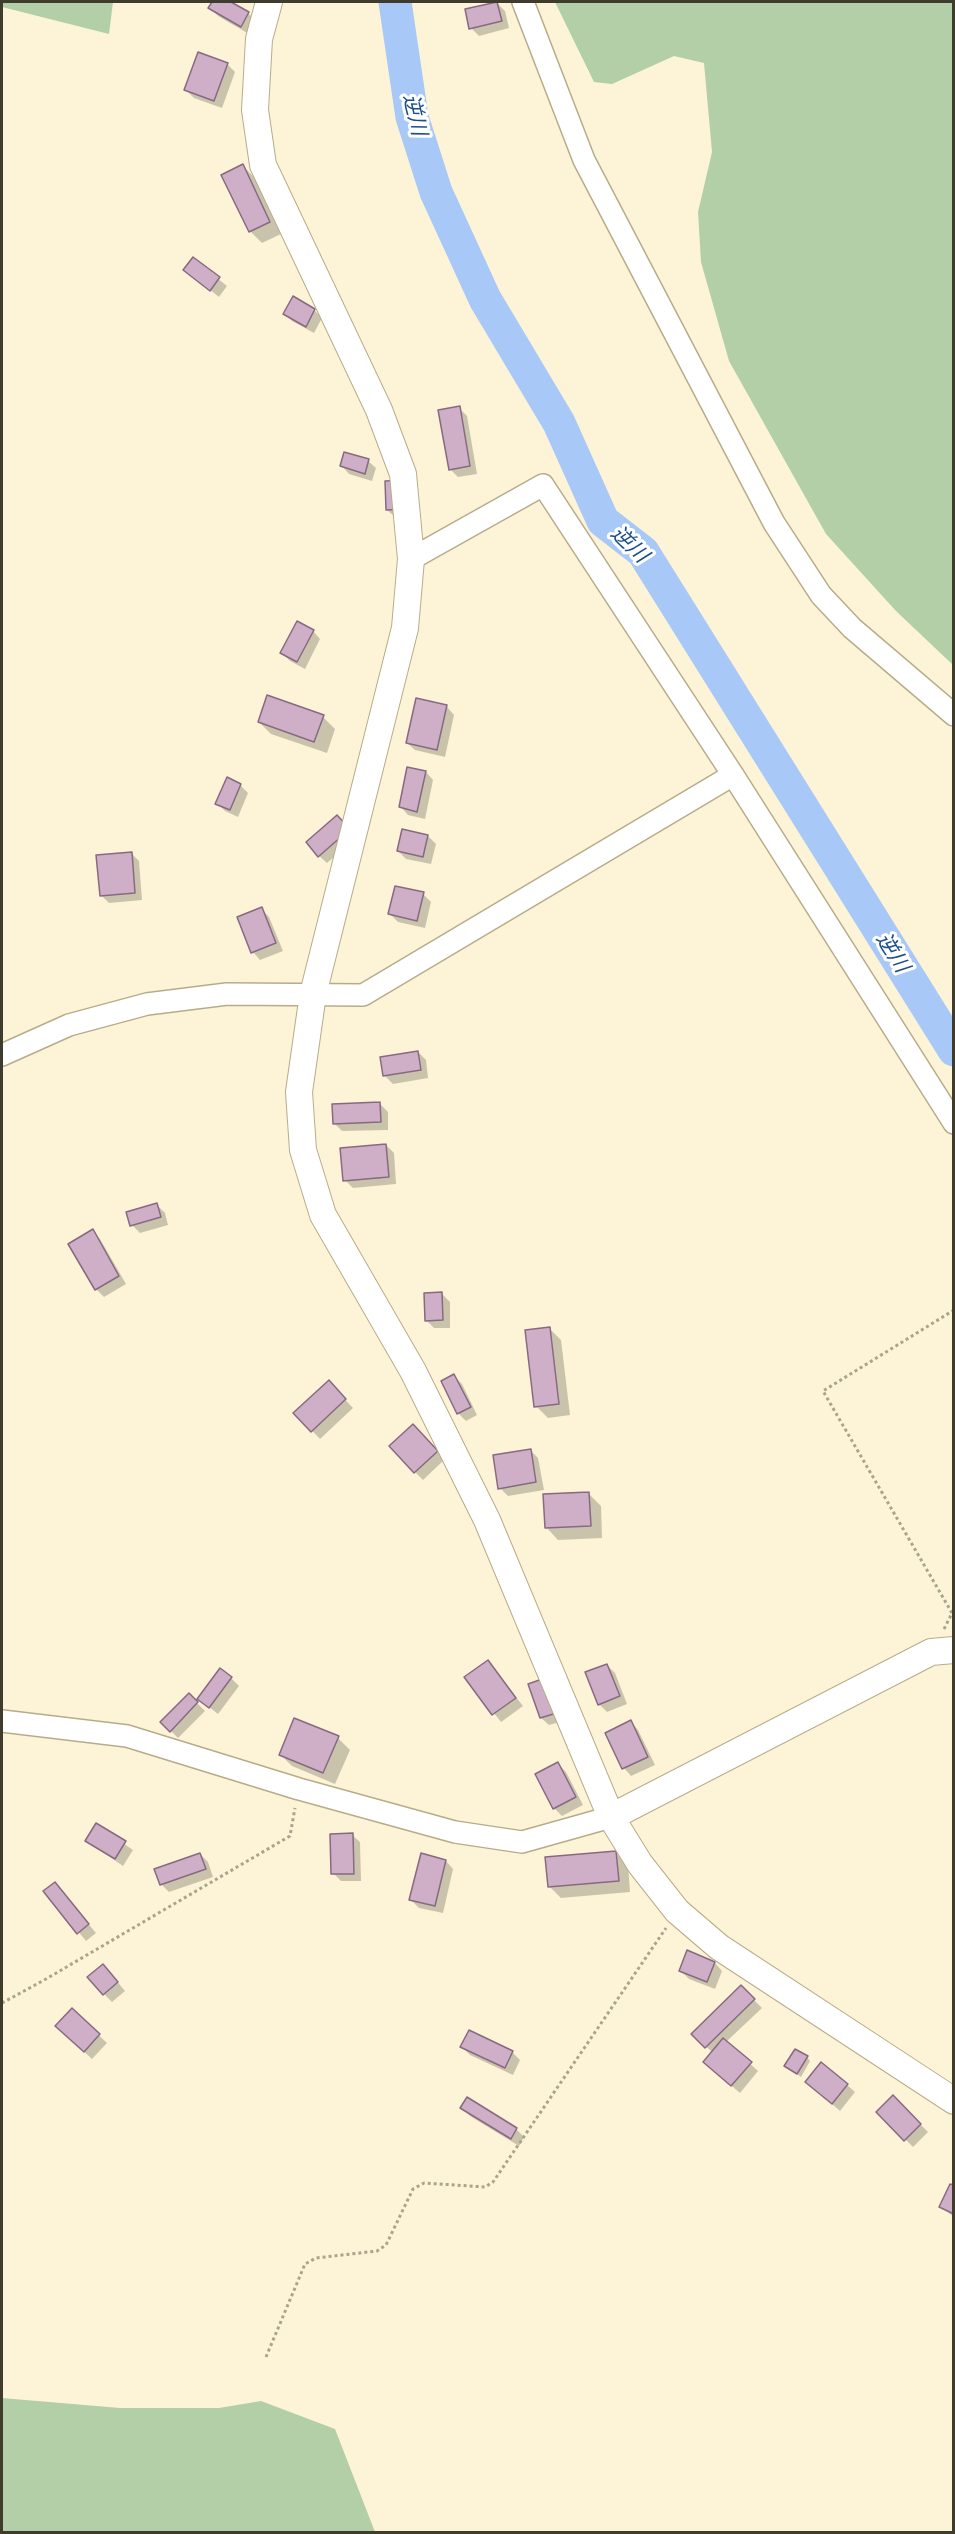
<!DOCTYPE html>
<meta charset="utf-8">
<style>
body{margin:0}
#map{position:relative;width:955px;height:2534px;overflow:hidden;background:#fdf4d7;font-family:"Space Grotesk",sans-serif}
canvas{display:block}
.frame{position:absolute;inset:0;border:3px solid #3f3b2d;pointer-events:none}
</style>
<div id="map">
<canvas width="955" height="2534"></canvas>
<div class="frame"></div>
</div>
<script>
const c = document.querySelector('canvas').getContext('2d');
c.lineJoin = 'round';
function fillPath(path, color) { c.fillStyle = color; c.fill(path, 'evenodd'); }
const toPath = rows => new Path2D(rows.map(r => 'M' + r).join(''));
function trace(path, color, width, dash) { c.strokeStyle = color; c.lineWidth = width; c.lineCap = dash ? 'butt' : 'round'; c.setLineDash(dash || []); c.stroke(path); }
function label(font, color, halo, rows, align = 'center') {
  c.font = font + ' "Space Grotesk","Noto Sans JP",sans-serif'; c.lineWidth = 6; c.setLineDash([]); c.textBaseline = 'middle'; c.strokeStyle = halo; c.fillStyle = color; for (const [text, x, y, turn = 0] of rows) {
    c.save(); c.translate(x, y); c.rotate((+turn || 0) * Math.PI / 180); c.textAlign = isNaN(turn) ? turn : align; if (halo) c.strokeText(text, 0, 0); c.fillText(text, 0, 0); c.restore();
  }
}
const green = toPath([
 [2,2,113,2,109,34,2,7],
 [555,2,953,2,953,665,896,611,826,534,729,361,701,262,698,212,712,152,704,63,674,56,612,84,594,82],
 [2,2398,120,2408,219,2408,261,2401,335,2429,375,2532,2,2532]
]);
const shadow = toPath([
 [214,2,228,2,248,13,256,21,249,34,218,16,210,8],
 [497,3,505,11,509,28,479,36,471,28],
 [227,64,235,72,222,108,194,98,186,90],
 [243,166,255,178,281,234,262,243,250,231],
 [193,259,227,286,219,297,185,270],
 [314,310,322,318,314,333,292,321,285,314],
 [459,408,467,416,477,474,458,477,450,469],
 [368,461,376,468,372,481,349,474,342,466],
 [405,481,395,517,387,510],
 [313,631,320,639,305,669,290,661,282,653],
 [447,707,454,715,445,757,415,750,407,743],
 [323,717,335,729,327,753,271,734,259,722],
 [426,772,433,780,425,819,408,815,401,807],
 [240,785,248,793,238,817,225,811,217,803],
 [337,817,356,838,327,863,319,856],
 [403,831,428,836,436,844,431,864,406,859,398,851],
 [131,853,139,861,142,900,109,903,101,895],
 [423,894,431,902,425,928,398,922,390,914],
 [261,909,269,917,283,951,260,960,253,952],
 [418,1052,426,1060,428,1078,393,1084,385,1076],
 [380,1104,388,1112,388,1130,342,1131,334,1123],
 [386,1145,394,1153,396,1184,353,1188,345,1180],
 [157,1205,165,1213,168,1225,140,1233,132,1225],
 [93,1231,100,1239,126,1284,104,1297,96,1289],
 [442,1294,450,1302,450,1328,434,1328,426,1320],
 [549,1328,561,1340,570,1415,548,1418,536,1406],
 [454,1376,462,1384,477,1415,466,1421,458,1413],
 [336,1390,353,1408,320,1439,295,1413],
 [421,1433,444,1460,423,1480,415,1472],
 [530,1450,538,1458,544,1490,508,1496,500,1488],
 [589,1494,601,1506,602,1538,558,1540,546,1527],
 [488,1662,523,1706,501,1722,466,1678],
 [607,1665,615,1673,627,1704,607,1712,599,1704],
 [231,1678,239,1686,218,1714,199,1699],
 [530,1685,564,1721,549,1725,541,1718],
 [189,1695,205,1711,178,1738,162,1722],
 [631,1722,638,1730,655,1765,631,1776,624,1768,607,1733],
 [338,1738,350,1750,335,1784,292,1766,280,1754],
 [558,1764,566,1772,583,1805,562,1816,554,1808],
 [97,1825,133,1850,123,1866,87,1841],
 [352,1835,360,1842,361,1881,341,1881,333,1873],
 [616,1853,628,1865,630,1892,561,1898,549,1886],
 [200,1854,208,1862,213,1877,169,1892,161,1884],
 [446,1861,453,1869,443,1913,419,1908,411,1900],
 [55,1884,96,1933,86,1941,45,1891],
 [715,1963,722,1971,715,1989,689,1979,681,1971],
 [110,1973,125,1991,112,2002,104,1994],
 [741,1987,762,2008,726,2042,758,2071,740,2093,713,2070,713,2053,693,2034],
 [72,2010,107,2043,92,2059,65,2034],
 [462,2047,512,2052,520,2060,513,2075,470,2055],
 [807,2057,810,2061,801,2077,786,2066],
 [807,2082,847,2085,855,2092,840,2111],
 [893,2097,928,2132,913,2147,878,2112],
 [467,2099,516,2129,524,2137,519,2146,470,2116,462,2108],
 [954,2187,954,2217,941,2207]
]);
const river = toPath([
 [395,2,412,117,436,192,485,299,559,423,603,521,643,552,954,1050]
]);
const building = toPath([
 [212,2,231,2,249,12,241,27,208,8,212,2],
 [497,2,502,21,469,29,465,9,497,2],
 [198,52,228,63,214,101,184,90,198,52],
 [243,164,270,222,249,232,221,175,243,164],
 [193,257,220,277,210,291,183,270,193,257],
 [293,296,315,309,306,327,283,314,293,296],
 [460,406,470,466,449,470,438,410,460,406],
 [344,452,369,459,365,474,340,466,344,452],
 [406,480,407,509,386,510,385,481,406,480],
 [297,621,314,630,297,662,280,653,297,621],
 [267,695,324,715,314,742,258,722,267,695],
 [416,698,447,705,437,750,406,743,416,698],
 [407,767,426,771,417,812,399,807,407,767],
 [227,777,241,784,230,810,215,804,227,777],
 [337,815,350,829,318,857,306,842,337,815],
 [402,829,428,835,423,857,397,851,402,829],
 [132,852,135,893,100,896,96,855,132,852],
 [395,886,424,892,417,921,388,914,395,886],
 [262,907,276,943,251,953,237,917,262,907],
 [418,1051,421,1070,383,1076,380,1057,418,1051],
 [380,1102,381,1122,333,1124,332,1104,380,1102],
 [386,1144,389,1177,343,1181,340,1148,386,1144],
 [157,1203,161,1217,130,1226,126,1212,157,1203],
 [93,1229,119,1276,95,1290,68,1244,93,1229],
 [442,1292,443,1320,425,1321,424,1293,442,1292],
 [550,1327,559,1404,534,1407,525,1330,550,1327],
 [454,1374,471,1407,457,1414,441,1381,454,1374],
 [329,1380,346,1399,311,1432,293,1413,329,1380],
 [413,1424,438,1451,414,1473,389,1446,413,1424],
 [531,1449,536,1482,498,1489,493,1455,531,1449],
 [589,1492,591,1526,545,1528,543,1494,589,1492],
 [488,1660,516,1698,492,1715,464,1677,488,1660],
 [607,1664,620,1696,598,1705,585,1672,607,1664],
 [220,1668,232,1677,209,1708,197,1699,220,1668],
 [545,1678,557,1713,540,1718,528,1684,545,1678],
 [189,1693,198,1702,170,1732,160,1722,189,1693],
 [294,1718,339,1736,323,1773,279,1755,294,1718],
 [631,1720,648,1757,622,1769,605,1733,631,1720],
 [558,1762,576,1797,553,1809,535,1774,558,1762],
 [96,1823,126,1841,115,1859,85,1841,96,1823],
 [353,1833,354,1874,331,1874,330,1834,353,1833],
 [616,1851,619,1881,548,1887,545,1857,616,1851],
 [200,1853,206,1869,160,1885,154,1869,200,1853],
 [421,1853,446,1860,435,1906,409,1900,421,1853],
 [55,1882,89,1924,77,1934,43,1891,55,1882],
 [687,1950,715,1962,707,1982,679,1971,687,1950],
 [103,1964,118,1982,103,1995,87,1977,103,1964],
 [741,1985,755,1999,705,2048,691,2034,741,1985],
 [72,2008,100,2034,84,2052,55,2026,72,2008],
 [469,2030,513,2051,505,2068,460,2047,469,2030],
 [723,2038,752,2062,731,2086,703,2062,723,2038],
 [795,2049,808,2056,797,2074,784,2066,795,2049],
 [821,2062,848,2084,832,2104,805,2082,821,2062],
 [893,2095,921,2124,904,2141,876,2112,893,2095],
 [467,2097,517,2128,511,2139,460,2108,467,2097],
 [950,2184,954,2185,954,2214,939,2207,950,2184]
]);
const path = toPath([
 [952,1613,823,1391,954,1310],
 [944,1629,952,1613],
 [2,2003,46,1979,290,1836,295,1808],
 [266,2357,305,2264,316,2258,377,2251,386,2245,413,2189,424,2183,485,2187,493,2182,666,1928]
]);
const minor = toPath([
 [523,2,584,160,774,523,821,595,852,628,954,715],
 [411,559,543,485,733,775,954,1123],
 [2,1055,69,1025,147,1004,227,994,363,995,733,775],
 [2,1721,127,1736,299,1789,455,1832,522,1842,611,1817]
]);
const tertiary = toPath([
 [269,2,259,39,255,110,263,165,379,410,403,474,411,559,405,628,313,994,299,1092,303,1150,323,1215,413,1371,487,1520,611,1817,640,1864,677,1911,719,1947,954,2101],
 [611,1817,931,1652,954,1650]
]);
const waterNames = [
 ["逆川",414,115,77],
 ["逆川",629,545,44],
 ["逆川",892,953,58]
];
fillPath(green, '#b2cfa7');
fillPath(shadow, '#0003');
trace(river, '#a8c9f7', 33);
fillPath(building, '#cfafc8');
trace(building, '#866a80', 1.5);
trace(minor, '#b7ac8a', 24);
trace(tertiary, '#b7ac8a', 28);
trace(path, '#aaa38d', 3, [3, 3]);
trace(minor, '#fff', 21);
trace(tertiary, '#fff', 26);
label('italic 21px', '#1a4c8e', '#fff', waterNames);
</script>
